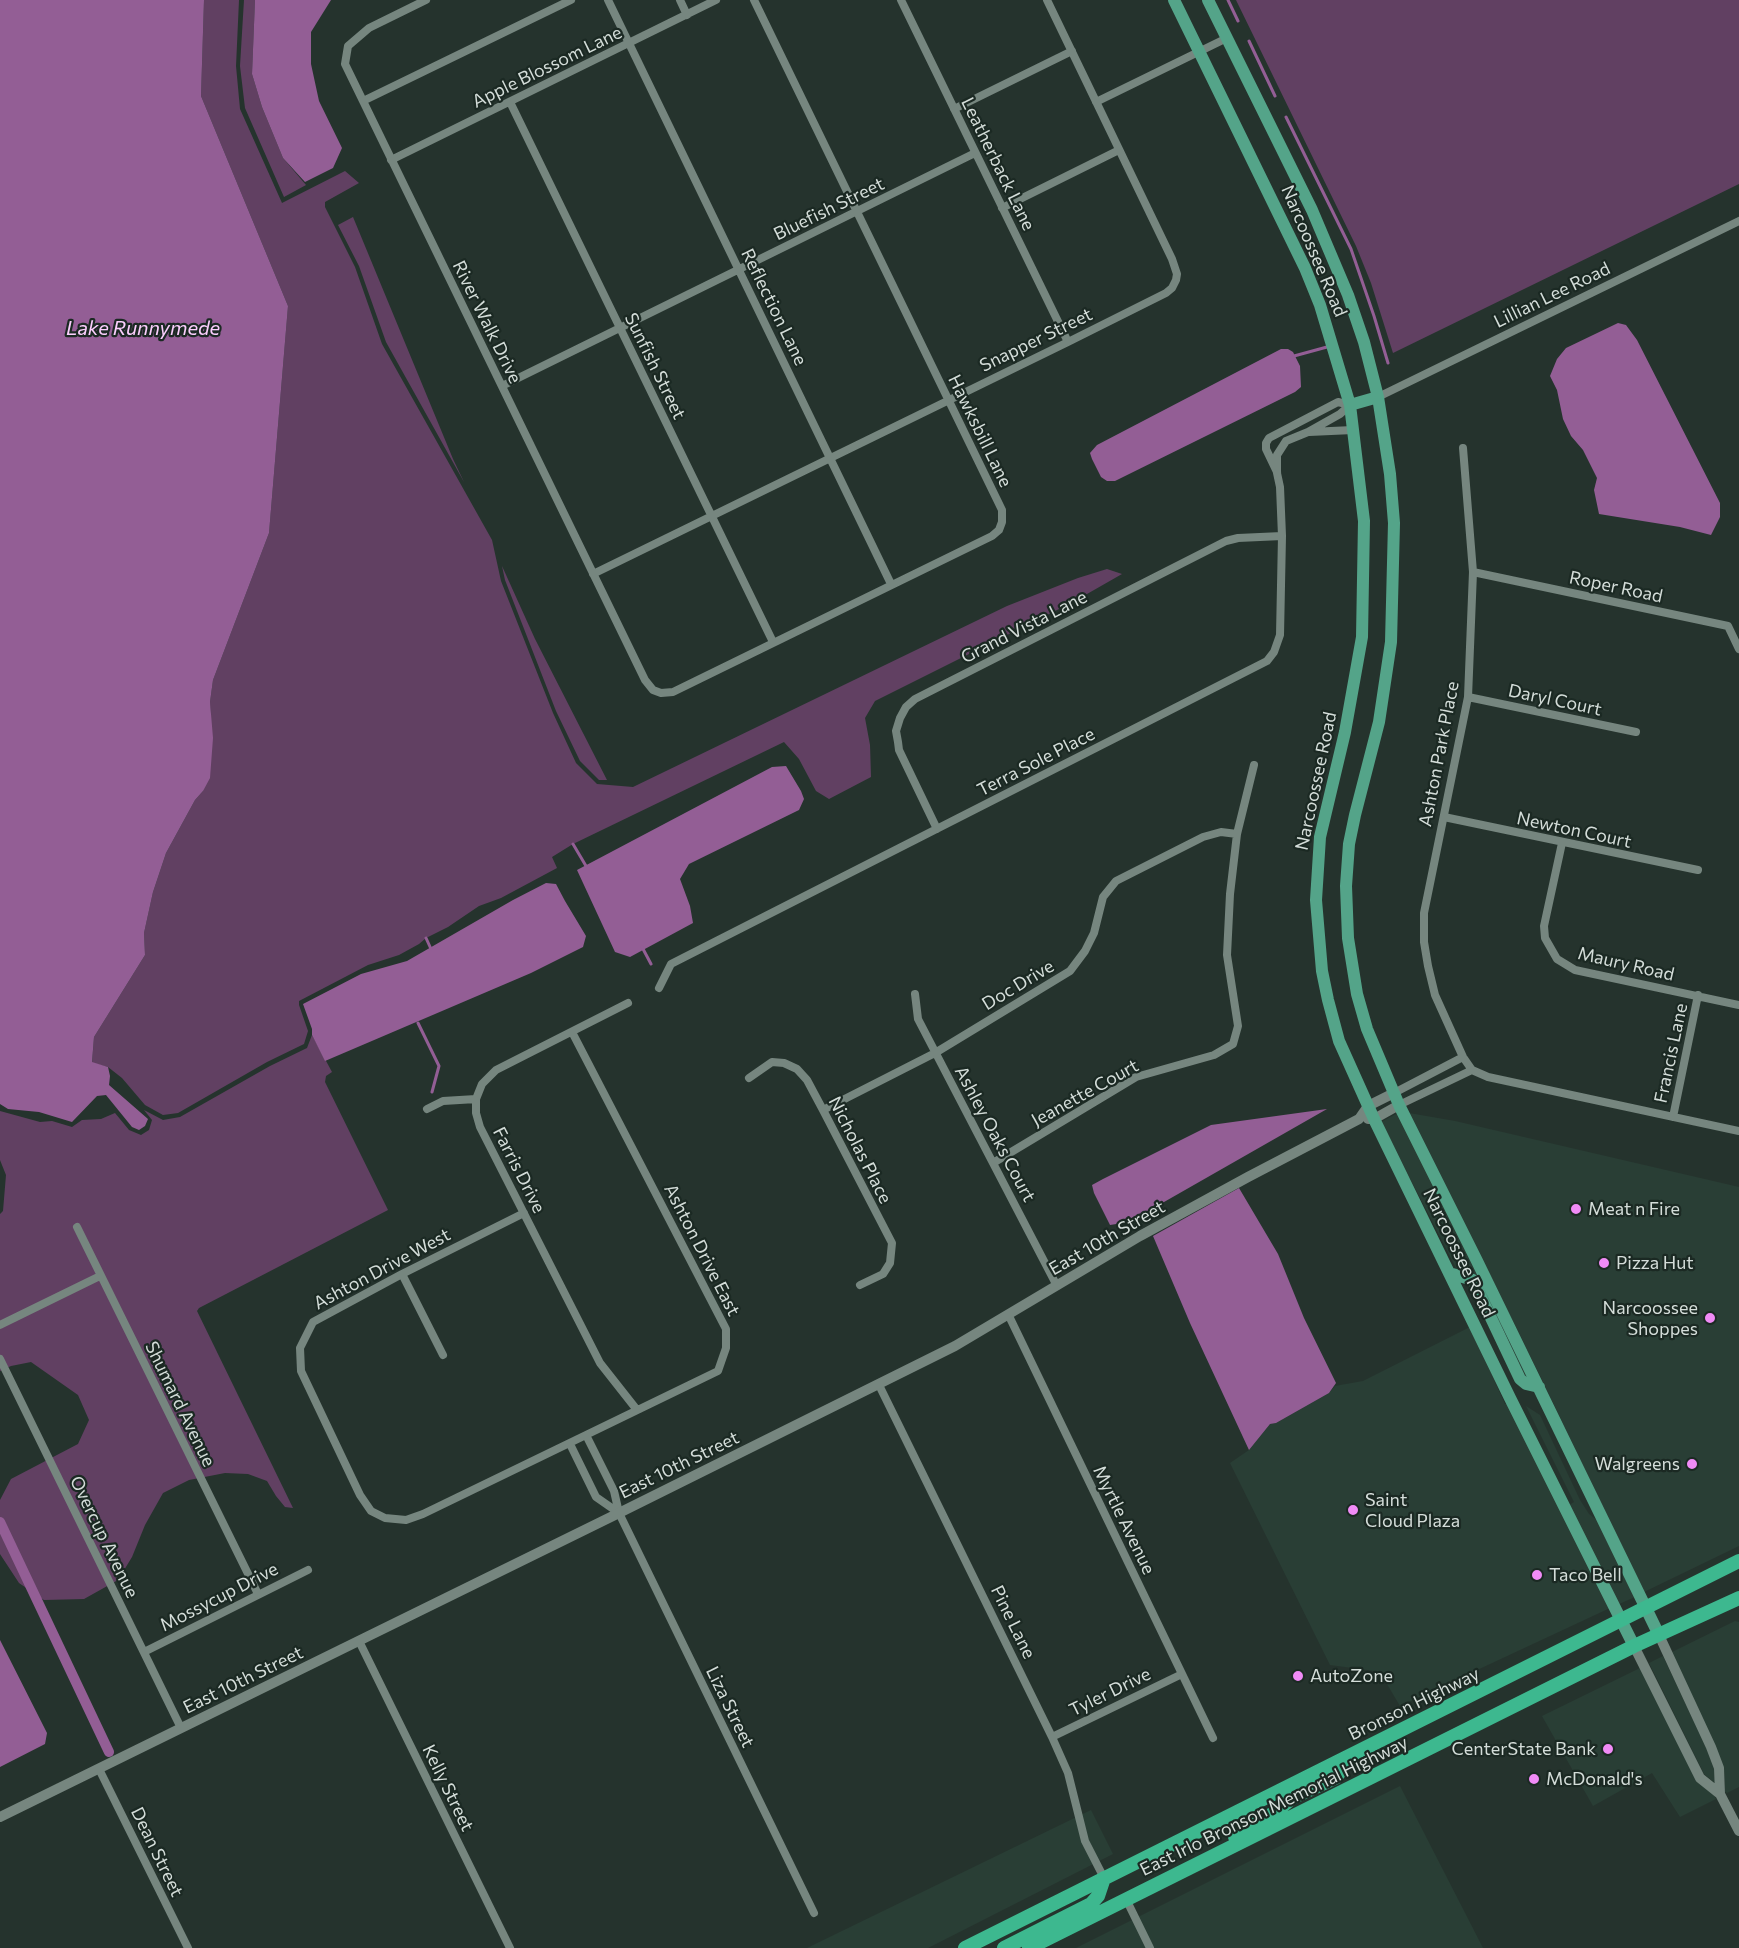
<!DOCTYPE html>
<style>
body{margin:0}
canvas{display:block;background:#25332d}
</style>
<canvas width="1739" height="1948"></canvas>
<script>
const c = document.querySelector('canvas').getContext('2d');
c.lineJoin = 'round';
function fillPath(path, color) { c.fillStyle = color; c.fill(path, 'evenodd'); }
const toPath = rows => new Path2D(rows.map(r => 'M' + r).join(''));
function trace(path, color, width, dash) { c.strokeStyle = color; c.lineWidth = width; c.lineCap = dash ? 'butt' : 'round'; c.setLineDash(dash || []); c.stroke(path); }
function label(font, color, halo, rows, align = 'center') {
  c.font = font + ' Commissioner,sans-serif'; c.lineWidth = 4.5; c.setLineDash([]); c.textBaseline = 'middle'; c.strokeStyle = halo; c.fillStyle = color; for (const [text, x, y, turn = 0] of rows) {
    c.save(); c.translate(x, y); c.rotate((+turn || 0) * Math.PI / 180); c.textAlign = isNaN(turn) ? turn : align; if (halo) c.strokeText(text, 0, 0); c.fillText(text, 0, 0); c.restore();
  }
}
const built = toPath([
 [1398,1113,1531,1382,1529,1382,1468,1283,1457,1270,1381,1122],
 [1409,1113,1455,1121,1739,1187,1739,1546,1644,1592,1543,1382],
 [1470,1327,1505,1404,1507,1404,1610,1608,1400,1706,1384,1679,1375,1671,1330,1665,1230,1463,1249,1450,1270,1424,1276,1423,1329,1393,1335,1386,1363,1381],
 [1526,1406,1540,1415,1580,1500,1589,1514,1598,1521,1635,1597,1619,1604,1569,1505,1574,1502],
 [1735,1621,1739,1622,1739,1787,1727,1793,1725,1792,1724,1769,1672,1652],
 [1663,1656,1707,1749,1714,1769,1715,1783,1704,1774,1649,1663],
 [1640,1668,1715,1797,1716,1799,1680,1817,1652,1773,1593,1806,1542,1716],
 [1400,1786,1483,1948,1076,1948],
 [1091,1810,1113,1854,928,1948,807,1948]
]);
const green = toPath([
 [204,0,239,0,236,66,240,109,282,203,345,171,359,183,325,202,325,207,355,267,382,344,492,540,501,581,553,713,576,763,597,784,633,787,1007,606,1078,578,1107,569,1122,574,1073,602,875,701,865,718,870,745,871,777,829,799,816,791,799,759,784,742,573,844,552,857,557,868,501,898,479,906,448,927,426,938,419,944,399,955,368,965,299,1001,299,1005,308,1031,304,1044,267,1062,178,1113,163,1115,145,1105,122,1078,108,1067,92,1063,94,1037,145,955,144,933,153,892,166,853,195,800,203,791,211,721,210,702,213,680,269,533,288,306,201,96],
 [244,0,255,0,252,74,262,107,283,158,306,185,284,197,245,108,240,66],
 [1236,0,1739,0,1739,184,1393,353,1371,283,1356,246],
 [353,217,453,459,464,482,386,342,359,266,338,225],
 [502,566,535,639,607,780,599,780,580,761,556,711,505,580],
 [312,1035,332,1072,326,1076,325,1082,388,1210,199,1308,197,1311,293,1508,285,1507,276,1496,267,1481,248,1474,225,1473,189,1480,163,1493,145,1525,132,1557,118,1580,84,1599,44,1600,19,1583,0,1554,0,1500,11,1479,78,1444,89,1420,78,1395,31,1362,11,1366,0,1371,0,1214,3,1211,6,1175,0,1160,0,1111,40,1122,52,1121,72,1127,82,1120,101,1119,115,1113,129,1130,141,1135,149,1130,152,1120,144,1110,163,1120,180,1117,270,1066,307,1048]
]);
const water = toPath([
 [0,0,204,0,201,96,288,306,269,533,213,680,210,702,213,738,210,778,203,791,195,800,166,853,153,892,144,933,145,955,94,1037,92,1062,108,1067,110,1076,109,1085,148,1119,145,1126,139,1130,132,1127,106,1095,97,1096,72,1122,39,1112,8,1109,0,1104],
 [255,0,331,0,311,32,311,64,319,101,342,148,333,168,305,182,283,158,262,107,252,74],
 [1618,323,1626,325,1637,340,1720,503,1720,517,1711,535,1680,527,1599,514,1594,490,1597,478,1583,450,1571,436,1563,419,1557,390,1550,376,1557,359,1566,348],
 [1281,349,1288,349,1293,352,1300,366,1301,387,1295,392,1115,481,1107,481,1101,477,1092,459,1090,453,1097,445],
 [786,766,801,791,804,799,799,810,689,864,680,879,690,906,693,923,630,957,615,952,577,870,772,767],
 [546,883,556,884,565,901,586,936,583,947,531,973,325,1061,312,1035,312,1029,303,1004,361,974,407,961,513,900],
 [1327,1109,1129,1222,1110,1225,1094,1193,1092,1185,1103,1179,1211,1125],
 [1239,1188,1278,1254,1304,1318,1336,1383,1329,1393,1276,1423,1270,1424,1249,1450,1190,1323,1153,1236],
 [0,1640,47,1733,45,1744,0,1767]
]);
const stream = toPath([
 [1228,0,1238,21],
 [1249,41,1275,96],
 [1286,117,1351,249,1374,316,1388,363],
 [1294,356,1327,347],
 [573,844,586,866],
 [426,938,431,949],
 [642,947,651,964],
 [418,1023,439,1066,432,1092]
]);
const canal = toPath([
 [0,1522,109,1752]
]);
const street = toPath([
 [426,0,369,28,348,46,345,64,645,680,653,690,661,693,673,692,992,536,999,530,1002,522,1002,510,754,0],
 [608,0,891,584],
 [680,0,687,15],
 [901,0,1068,342],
 [363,101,571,0],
 [510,102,773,642],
 [1096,102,1227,38],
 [954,109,1072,51],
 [391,160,716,0],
 [1002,208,1119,150],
 [502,386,975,153],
 [1378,397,1739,221],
 [1309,432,1353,430],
 [1463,448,1473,572,1468,697,1424,913,1424,942,1428,966,1435,995,1463,1057,1472,1070,1488,1077,1739,1131],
 [1277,472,1266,449,1266,443,1269,438,1338,402,1350,405],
 [1473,572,1728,626,1739,649],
 [593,574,1068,342,1166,293,1172,288,1176,280,1177,274,1172,259,1047,0],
 [1468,697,1636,732],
 [1444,817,1698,870],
 [937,829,899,750,898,742,896,731,900,718,906,707,915,699,1226,541,1238,538,1282,536],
 [1562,843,1544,926,1545,938,1557,959,1575,970,1739,1005],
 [659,988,671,964,1267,661,1274,652,1280,635,1282,536,1280,487,1277,473,1277,455,1286,441,1308,432,1340,414,1350,405],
 [915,994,918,1019,1057,1286],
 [628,1003,496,1070,482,1084,476,1099,476,1113,480,1127,600,1363,637,1410],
 [749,1078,772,1062,784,1063,797,1069,807,1080,823,1110,892,1243,890,1263,883,1274,860,1285],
 [1394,1093,1463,1057],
 [1399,1105,1472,1070],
 [427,1109,443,1101,476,1099],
 [823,1110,935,1053,1070,971,1085,951,1094,933,1103,897,1116,881,1203,837,1221,832,1237,834],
 [1673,1117,1698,995],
 [993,1163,1136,1077,1214,1055,1233,1044,1238,1026,1227,955,1230,894,1237,834,1254,765],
 [524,1213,402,1274,313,1322,300,1348,301,1371,360,1495,371,1511,385,1518,406,1520,423,1514,718,1371,726,1348,726,1329,572,1032],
 [77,1227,258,1594],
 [402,1274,443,1355],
 [1009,1316,1213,1738],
 [0,1325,100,1276],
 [0,1359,181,1728],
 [879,1385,1052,1737,1068,1773,1085,1841,1104,1878],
 [586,1435,614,1491,619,1513,814,1913],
 [570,1444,596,1497,619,1513],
 [359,1641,510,1948],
 [144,1652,308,1570],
 [1052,1737,1182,1674],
 [99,1769,188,1948],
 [1126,1899,1150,1948]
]);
const secondary = toPath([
 [1368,1119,1374,1119,1399,1105],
 [1659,1635,1711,1747,1719,1768,1720,1794,1739,1831],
 [1634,1646,1700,1778,1720,1794],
 [0,1817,619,1513,955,1346,1140,1236,1248,1177,1359,1119,1368,1106,1394,1093]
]);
const primary = toPath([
 [1174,0,1305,268,1320,305,1350,405,1364,521,1362,637,1345,732,1320,837,1316,900,1322,971,1328,1000,1339,1041,1374,1119,1510,1398,1634,1646],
 [1208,0,1312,210,1348,295,1364,342,1378,397,1390,474,1394,523,1391,642,1379,722,1355,815,1349,844,1346,886,1348,938,1357,994,1367,1029,1399,1105,1477,1261,1659,1635],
 [1350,405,1378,397],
 [1449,1273,1473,1280,1520,1379,1526,1384,1539,1387]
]);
const highway = toPath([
 [1235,1837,1277,1811,1292,1798,1335,1778,1343,1768,1345,1758],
 [965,1948,1739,1561],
 [1004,1948,1091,1904,1098,1896,1104,1878],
 [1029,1948,1634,1646,1739,1598]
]);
const markers = [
 [1576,1209,6,"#f08bf6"],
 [1604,1263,6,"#f08bf6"],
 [1710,1318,6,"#f08bf6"],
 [1692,1464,6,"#f08bf6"],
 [1353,1510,6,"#f08bf6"],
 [1537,1575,6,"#f08bf6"],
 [1298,1676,6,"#f08bf6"],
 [1608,1749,6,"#f08bf6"],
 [1534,1779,6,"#f08bf6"]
];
const streetNames = [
 ["Apple Blossom Lane",547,67,-26],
 ["Leatherback Lane",998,164,64],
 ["Bluefish Street",829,209,-26],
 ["Narcoossee Road",1314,251,67],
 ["Lillian Lee Road",1552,295,-26],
 ["Reflection Lane",774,307,64],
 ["River Walk Drive",487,322,64],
 ["Snapper Street",1036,340,-26],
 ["Sunfish Street",655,366,64],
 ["Hawksbill Lane",980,431,64],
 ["Roper Road",1616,587,12],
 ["Grand Vista Lane",1024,627,-27],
 ["Daryl Court",1555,700,12],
 ["Ashton Park Place",1439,754,-79],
 ["Terra Sole Place",1036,762,-27],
 ["Narcoossee Road",1316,781,-78],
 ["Newton Court",1574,830,12],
 ["Maury Road",1626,964,13],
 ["Doc Drive",1018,985,-31],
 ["Francis Lane",1671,1053,-78],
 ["Jeanette Court",1085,1093,-29],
 ["Ashley Oaks Court",995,1134,62],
 ["Nicholas Place",860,1150,63],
 ["Farris Drive",519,1170,63],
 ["East 10th Street",1107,1238,-30],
 ["Ashton Drive East",702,1250,63],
 ["Narcoossee Road",1459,1253,64],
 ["Ashton Drive West",382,1269,-28],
 ["Shumard Avenue",180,1404,64],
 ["East 10th Street",679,1465,-26],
 ["Myrtle Avenue",1124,1520,64],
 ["Overcup Avenue",104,1537,64],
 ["Mossycup Drive",219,1597,-27],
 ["Pine Lane",1013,1622,64],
 ["East 10th Street",243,1680,-26],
 ["Tyler Drive",1110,1692,-26],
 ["Bronson Highway",1414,1704,-26],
 ["Liza Street",730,1707,64],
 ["Kelly Street",448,1788,64],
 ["East Irlo Bronson Memorial Highway",1274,1806,-26],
 ["Dean Street",157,1852,64]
];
const poiNames = [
 ["Meat n Fire",1588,1209],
 ["Pizza Hut",1616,1263],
 ["Narcoossee",1698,1308,"right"],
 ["Shoppes",1698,1329,"right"],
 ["Walgreens",1680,1464,"right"],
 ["Saint",1365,1500],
 ["Cloud Plaza",1365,1521],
 ["Taco Bell",1549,1575],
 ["AutoZone",1310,1676],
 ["CenterState Bank",1596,1749,"right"],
 ["McDonald's",1546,1779]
];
const waterNames = [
 ["Lake Runnymede",143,328]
];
fillPath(built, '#293e35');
fillPath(green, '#614062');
fillPath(water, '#935e95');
trace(stream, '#935e95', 3);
trace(canal, '#935e95', 10);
trace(street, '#76867f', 8);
trace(secondary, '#76867f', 10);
trace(primary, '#54a489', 12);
trace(highway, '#3db88f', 14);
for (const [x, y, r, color] of markers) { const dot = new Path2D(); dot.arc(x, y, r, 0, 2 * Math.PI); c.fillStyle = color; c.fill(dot); trace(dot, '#1b2923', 2); }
label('18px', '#d4ddd9', '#1b2923', streetNames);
label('18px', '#d4ddd9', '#1b2923', poiNames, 'left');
label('italic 20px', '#fccffe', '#1b2923', waterNames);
</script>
